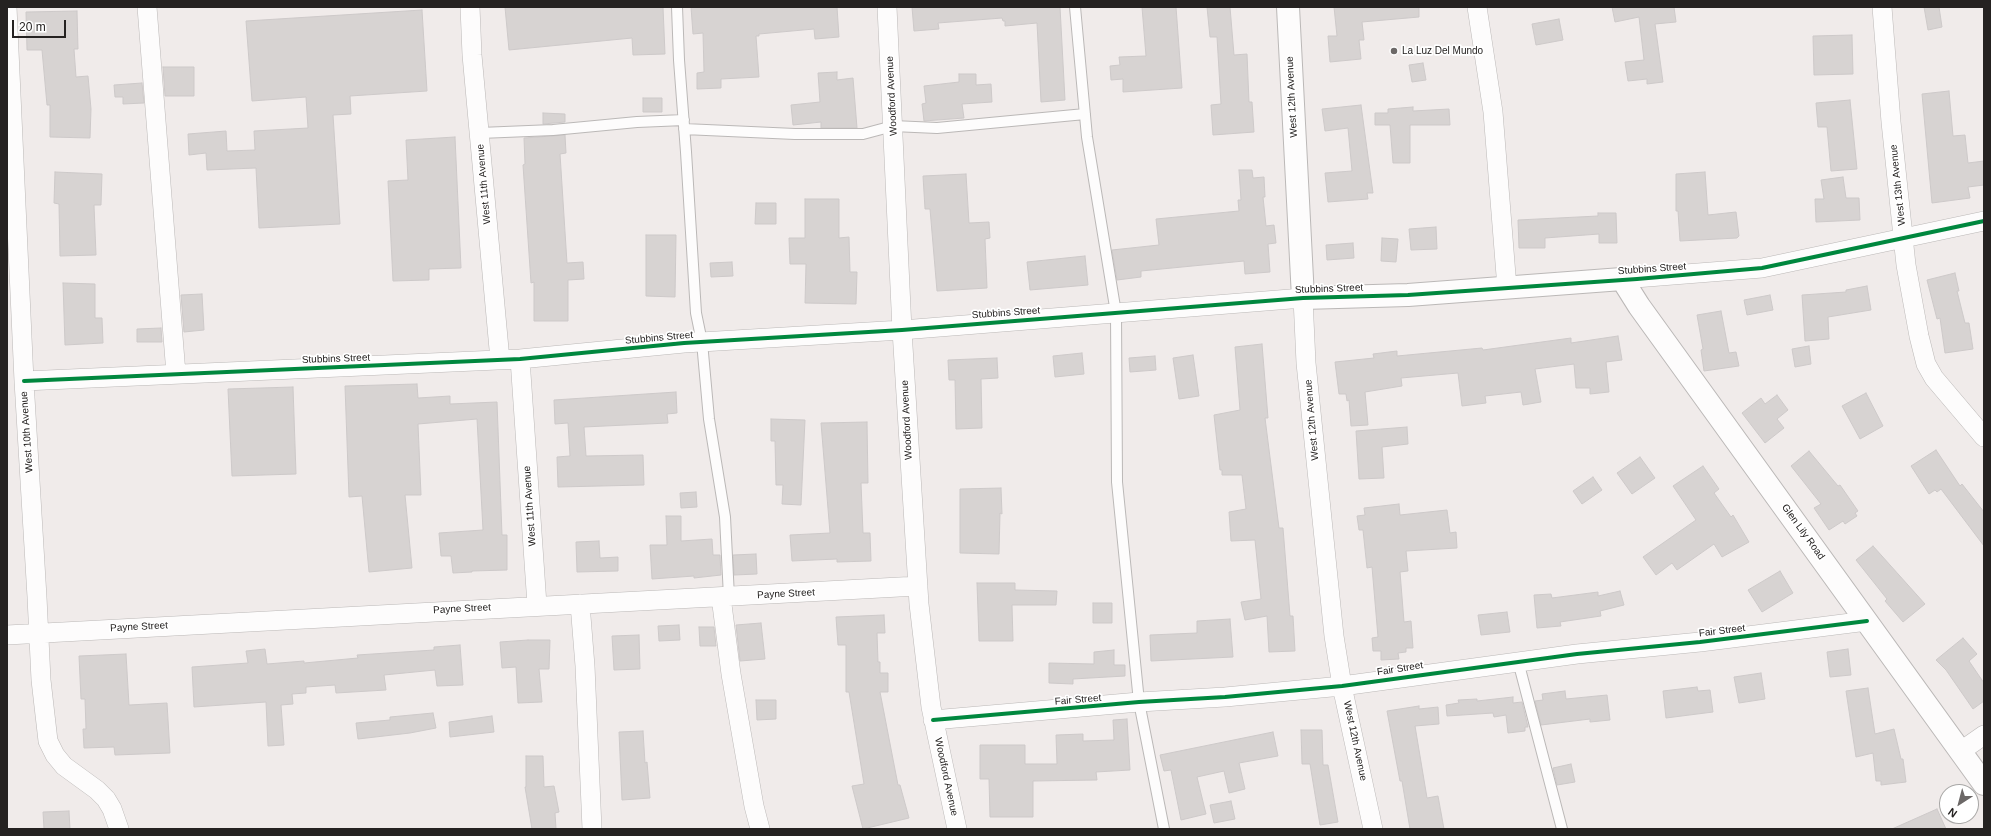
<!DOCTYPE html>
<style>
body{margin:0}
#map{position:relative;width:1991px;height:836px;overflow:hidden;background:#f0ebea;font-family:Helvetica,sans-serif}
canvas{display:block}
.frame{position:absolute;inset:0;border:8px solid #252221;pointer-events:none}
.north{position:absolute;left:1939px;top:784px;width:40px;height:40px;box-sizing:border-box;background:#fff;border:1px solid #a8a7a6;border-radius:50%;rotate:216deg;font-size:11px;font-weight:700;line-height:16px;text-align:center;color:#252221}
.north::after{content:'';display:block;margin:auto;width:14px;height:18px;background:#6c6867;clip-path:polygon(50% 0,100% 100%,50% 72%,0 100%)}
.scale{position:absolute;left:12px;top:20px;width:54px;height:18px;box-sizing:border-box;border:2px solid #252221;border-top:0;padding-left:5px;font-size:12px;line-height:14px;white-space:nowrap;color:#252221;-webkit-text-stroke:3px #fff;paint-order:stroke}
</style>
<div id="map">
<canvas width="1991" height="836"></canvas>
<div class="frame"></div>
<div class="north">N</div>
<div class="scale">20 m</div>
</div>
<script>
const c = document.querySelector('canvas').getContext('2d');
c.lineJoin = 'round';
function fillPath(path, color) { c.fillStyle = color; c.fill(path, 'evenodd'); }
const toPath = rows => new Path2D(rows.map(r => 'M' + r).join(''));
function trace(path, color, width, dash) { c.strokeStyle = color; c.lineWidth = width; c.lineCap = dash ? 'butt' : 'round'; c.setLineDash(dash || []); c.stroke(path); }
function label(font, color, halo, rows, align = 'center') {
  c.font = font + ' Helvetica,sans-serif'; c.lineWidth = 3.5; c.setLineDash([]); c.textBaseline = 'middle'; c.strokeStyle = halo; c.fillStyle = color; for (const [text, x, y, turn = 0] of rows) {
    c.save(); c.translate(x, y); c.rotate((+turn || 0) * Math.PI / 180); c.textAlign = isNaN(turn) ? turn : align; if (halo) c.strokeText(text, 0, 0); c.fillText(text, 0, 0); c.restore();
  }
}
const building = toPath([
 [505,7,663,7,665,54,633,55,632,38,509,50,505,7],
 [691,7,837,7,839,37,815,39,814,29,759,34,759,36,756,36,759,77,721,79,721,88,697,89,697,73,704,72,703,33,693,34,691,7],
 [912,7,1060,7,1065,100,1041,102,1037,23,1005,26,1005,21,1003,21,1002,18,938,23,939,29,914,31,912,7],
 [1142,7,1176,7,1182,88,1123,92,1123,79,1111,80,1110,66,1120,65,1119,57,1146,56,1142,7],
 [1207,7,1230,7,1234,55,1247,54,1249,102,1252,102,1254,132,1213,135,1211,105,1221,104,1217,37,1210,37,1207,7],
 [1334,7,1419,7,1419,17,1362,22,1364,40,1359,40,1361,59,1330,62,1328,36,1337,36,1334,7],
 [1612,7,1674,7,1676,22,1655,24,1663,82,1647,84,1647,79,1628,81,1625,62,1644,60,1639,17,1615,22,1612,7],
 [1924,7,1939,7,1942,27,1928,30,1924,7],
 [422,10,427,91,350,96,351,114,333,115,340,224,259,228,256,168,207,170,206,153,189,155,188,134,226,131,227,151,255,150,254,131,308,128,306,97,252,101,246,21,422,10],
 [77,11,78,49,74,49,76,77,88,76,91,109,90,138,50,137,50,105,47,105,42,50,27,50,26,12,77,11],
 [1559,19,1563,40,1536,45,1532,24,1559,19],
 [1852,35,1853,74,1814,75,1813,36,1852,35],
 [1423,63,1426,80,1412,82,1409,65,1423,63],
 [163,67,194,67,194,96,165,96,163,67],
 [837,72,837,80,853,78,857,128,821,128,821,122,793,125,791,105,820,102,818,73,837,72],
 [959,74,976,74,976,85,991,84,992,102,962,104,964,118,924,121,922,104,926,103,924,86,959,82,959,74],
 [142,83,144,103,123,104,123,97,115,97,114,85,142,83],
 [1949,91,1953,136,1965,135,1968,163,1984,161,1984,185,1968,187,1970,198,1932,203,1922,94,1949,91],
 [643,98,662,98,662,112,643,112,643,98],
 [1850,100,1857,169,1831,171,1827,127,1818,127,1816,103,1850,100],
 [1361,105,1373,193,1367,193,1368,199,1328,202,1325,173,1352,171,1348,128,1325,131,1322,109,1361,105],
 [1413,107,1413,111,1449,109,1450,125,1410,125,1410,163,1393,163,1390,125,1375,125,1375,113,1388,113,1388,109,1413,107],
 [543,113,565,114,565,122,543,124,543,113],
 [565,135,566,153,560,154,567,263,583,262,584,279,568,280,568,321,534,321,534,282,531,283,523,165,525,164,524,138,565,135],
 [455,137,461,268,429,269,429,280,393,281,388,181,408,180,406,140,455,137],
 [1239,170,1252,170,1253,178,1264,177,1265,197,1263,197,1266,226,1274,225,1276,243,1268,244,1270,272,1245,274,1244,261,1141,271,1141,277,1117,280,1112,250,1159,245,1156,219,1239,211,1238,200,1241,200,1239,170],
 [55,172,102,174,101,205,94,205,96,255,60,256,59,204,54,203,55,172],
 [1705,172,1708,215,1736,212,1739,236,1737,238,1680,241,1678,211,1676,211,1676,174,1705,172],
 [966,174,969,223,989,222,990,238,985,239,987,288,937,291,930,209,925,209,923,176,966,174],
 [1843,177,1846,198,1859,198,1860,220,1816,222,1815,199,1824,199,1821,180,1843,177],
 [805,199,839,199,839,238,849,237,850,272,857,272,856,304,805,303,806,264,790,264,789,238,805,238,805,199],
 [756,203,776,203,776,224,755,224,756,203],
 [1598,213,1616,213,1617,243,1599,243,1599,234,1545,238,1545,248,1519,248,1518,220,1598,216,1598,213],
 [1436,227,1437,249,1411,250,1409,229,1436,227],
 [646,235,676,235,675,297,646,296,646,235],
 [1382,238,1398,239,1396,262,1381,261,1382,238],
 [1353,243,1354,258,1327,260,1326,245,1353,243],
 [1085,256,1088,285,1030,290,1027,262,1085,256],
 [732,262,733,276,711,277,710,263,732,262],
 [1955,273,1959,291,1957,291,1965,323,1969,323,1973,349,1945,353,1940,318,1937,319,1927,280,1955,273],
 [63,283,95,284,95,318,102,318,103,343,65,345,63,283],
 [1867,286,1871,310,1828,317,1829,339,1805,341,1802,295,1846,292,1846,290,1867,286],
 [202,294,204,330,184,332,181,295,202,294],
 [1770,295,1773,310,1747,315,1744,300,1770,295],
 [1721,311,1729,353,1736,352,1739,366,1704,371,1701,350,1703,349,1697,315,1721,311],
 [161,328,162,342,137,342,137,329,161,328],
 [1618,336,1622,360,1606,362,1609,392,1590,394,1590,388,1576,388,1574,364,1535,369,1541,402,1523,405,1521,392,1485,396,1486,403,1462,406,1458,373,1401,378,1402,386,1365,392,1368,425,1351,426,1349,400,1347,401,1346,394,1339,394,1335,362,1374,358,1373,354,1397,351,1397,356,1482,348,1483,350,1571,338,1571,343,1618,336],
 [1262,344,1268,418,1265,418,1279,528,1283,528,1290,616,1293,616,1295,651,1269,652,1267,616,1245,620,1241,602,1261,599,1255,540,1231,541,1229,512,1246,509,1242,475,1222,475,1222,470,1220,470,1214,415,1240,410,1235,347,1262,344],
 [1809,346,1811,364,1795,367,1792,349,1809,346],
 [1082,353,1084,374,1055,377,1053,356,1082,353],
 [1193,355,1199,396,1179,399,1173,358,1193,355],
 [1155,356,1156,370,1130,372,1129,358,1155,356],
 [997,358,998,378,981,379,982,428,956,429,955,380,949,380,948,360,997,358],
 [417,384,418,398,450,396,450,404,497,402,502,535,507,535,507,570,472,571,472,572,453,573,451,556,441,556,439,533,483,530,477,419,418,424,421,495,405,495,412,568,369,572,362,496,349,497,345,386,417,384],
 [293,387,296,474,232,476,228,389,293,387],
 [676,392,677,413,667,414,668,423,584,427,586,456,643,455,644,485,558,487,557,457,570,456,568,423,555,424,554,400,676,392],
 [1866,393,1883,426,1860,439,1842,406,1866,393],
 [1777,395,1788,410,1777,419,1784,428,1765,443,1742,413,1761,398,1765,404,1777,395],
 [771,419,805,420,801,505,782,504,783,485,776,485,775,441,771,441,771,419],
 [867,422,868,483,861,483,863,533,870,533,871,561,837,562,837,559,792,561,790,535,830,533,821,423,867,422],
 [1407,427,1408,444,1382,447,1384,478,1359,479,1356,431,1407,427],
 [1936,450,1960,486,1962,484,1984,512,1984,546,1941,489,1937,492,1935,490,1929,494,1911,466,1936,450],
 [1809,451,1838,486,1840,485,1858,511,1855,513,1857,516,1845,524,1843,521,1829,530,1814,508,1821,504,1791,466,1809,451],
 [1640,457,1655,478,1632,494,1617,473,1640,457],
 [1703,466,1719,489,1714,493,1731,517,1733,515,1749,542,1722,557,1714,544,1677,570,1672,563,1656,575,1643,557,1696,520,1673,486,1703,466],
 [1593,477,1602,490,1582,504,1573,491,1593,477],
 [1001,488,1002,514,1000,513,999,554,960,553,960,489,1001,488],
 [696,492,697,507,681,508,680,493,696,492],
 [1399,504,1400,515,1447,510,1450,533,1456,532,1457,548,1406,551,1408,571,1400,572,1404,622,1411,621,1413,648,1406,648,1406,652,1398,653,1399,659,1381,660,1381,651,1373,651,1372,638,1378,637,1372,567,1367,568,1363,530,1359,530,1357,516,1365,515,1364,508,1399,504],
 [666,516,681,516,681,541,712,539,713,555,720,555,721,575,694,578,694,576,652,579,650,545,667,545,666,516],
 [599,541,600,558,618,557,618,571,577,572,576,542,599,541],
 [1873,546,1925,604,1903,622,1885,601,1887,599,1856,560,1873,546],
 [756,554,757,574,734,575,733,555,756,554],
 [1780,571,1793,593,1762,612,1748,590,1780,571],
 [977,583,1015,583,1015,590,1057,591,1056,605,1012,605,1013,641,979,641,977,583],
 [1620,591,1624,605,1600,611,1601,616,1560,622,1561,626,1537,628,1534,595,1551,594,1552,598,1598,592,1598,596,1620,591],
 [1093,603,1112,603,1112,623,1093,623,1093,603],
 [1507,612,1510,632,1481,635,1478,615,1507,612],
 [884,615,885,633,877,633,878,662,880,662,880,673,888,673,888,692,880,692,898,785,900,785,909,818,863,829,852,786,864,784,849,692,846,692,846,645,838,645,836,617,884,615],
 [1230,619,1233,657,1151,661,1150,635,1197,633,1197,621,1230,619],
 [761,623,765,659,740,661,736,625,761,623],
 [679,625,680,640,659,641,658,626,679,625],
 [699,627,714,627,716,646,700,646,699,627],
 [639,635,640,669,614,670,612,636,639,635],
 [1963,638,1977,654,1969,661,1984,683,1984,701,1973,709,1946,670,1936,660,1963,638],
 [528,640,550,640,549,669,539,669,542,702,518,703,516,667,502,668,500,642,528,640],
 [460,645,463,685,437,686,435,670,384,675,386,690,336,693,335,685,306,687,306,693,292,694,293,704,281,705,284,745,268,746,266,702,194,707,192,667,248,663,246,651,265,649,267,664,304,661,304,663,358,658,357,655,434,650,434,647,460,645],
 [1848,649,1851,675,1830,677,1827,652,1848,649],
 [1114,650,1114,665,1125,665,1125,676,1073,679,1073,684,1049,683,1049,663,1094,664,1094,652,1114,650],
 [126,654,129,705,167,703,170,753,115,755,114,747,84,748,83,729,86,729,85,699,81,699,79,656,126,654],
 [1761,673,1765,699,1739,703,1734,677,1761,673],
 [1697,687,1698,691,1710,690,1713,712,1666,718,1663,691,1697,687],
 [1868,688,1875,734,1894,729,1901,759,1903,759,1906,782,1881,785,1881,781,1876,781,1873,753,1856,757,1846,691,1868,688],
 [1565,691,1566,699,1607,695,1610,720,1590,722,1590,719,1541,725,1535,701,1543,700,1542,694,1565,691],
 [1513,697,1513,703,1522,702,1528,727,1525,727,1525,731,1508,733,1506,715,1494,717,1493,713,1447,716,1446,705,1459,703,1458,700,1477,699,1477,701,1513,697],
 [756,700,776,700,776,719,757,720,756,700],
 [1419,706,1419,709,1438,707,1439,724,1415,726,1427,798,1438,796,1444,829,1410,829,1402,781,1400,781,1387,711,1419,706],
 [433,713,436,728,410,733,358,739,356,723,390,720,390,717,433,713],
 [492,716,494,732,450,737,449,722,492,716],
 [1127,719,1130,770,1096,772,1097,780,1033,781,1033,817,990,817,989,779,980,779,980,745,1025,745,1025,764,1057,764,1056,735,1083,734,1083,741,1114,740,1113,720,1127,719],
 [1301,730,1322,730,1323,765,1328,765,1338,822,1320,825,1310,764,1302,764,1301,730],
 [643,731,645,763,647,762,650,798,622,800,619,732,643,731],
 [1273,732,1278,756,1239,763,1245,789,1229,793,1224,771,1197,777,1206,814,1181,820,1171,770,1164,771,1160,755,1273,732],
 [526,756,543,756,544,787,554,786,559,812,555,813,556,829,532,829,525,787,526,787,526,756],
 [1571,764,1575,782,1557,785,1553,768,1571,764],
 [1231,801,1235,819,1214,823,1210,805,1231,801],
 [1937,809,1946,829,1892,829,1937,809],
 [69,811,70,829,44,829,43,812,69,811]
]);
const service = toPath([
 [677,7,679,60,686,152,696,313,702,342,709,419,725,517,729,597],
 [1075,7,1087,137,1116,313,1117,482,1139,702,1164,829],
 [684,129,795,134,863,134,893,126,937,128,1085,114],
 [480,133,553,130,637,122,684,120],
 [1518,661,1562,829]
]);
const minor = toPath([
 [7,7,24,381,37,597,41,680,48,741,55,755,64,766,97,790,106,799,112,809,119,829],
 [147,7,176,374],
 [470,7,472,55,500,360],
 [887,7,902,330,919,604,931,707,957,829],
 [1477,7,1493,112,1507,288],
 [1882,7,1891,122,1906,265,1919,336,1926,364,1934,378,1984,437],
 [1622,279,1762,268,1984,221],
 [520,359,537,605],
 [24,381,520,359,684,343,902,330,1303,298,1306,363,1334,636,1342,686,1373,829],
 [721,597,731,674,754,806,760,829],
 [580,604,585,666,592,829],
 [7,635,918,586],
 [933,720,1139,702,1225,697,1342,686,1577,654,1700,642,1867,621],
 [1961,751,1984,735]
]);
const tertiary = toPath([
 [1288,7,1303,298,1408,295,1622,279,1639,306,1984,784]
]);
const cycleway = toPath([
 [24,381,520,359,684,343,902,330,1303,298,1408,295,1637,279,1762,268,1984,221],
 [933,720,1139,702,1225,697,1342,686,1577,654,1700,642,1867,621]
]);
const markers = [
 [1394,51,4,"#6c6867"]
];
const poiNames = [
 ["La Luz Del Mundo",1402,51]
];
const streetNames = [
 ["Woodford Avenue",892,96,-93],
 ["West 12th Avenue",1292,97,-93],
 ["West 11th Avenue",484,184,-95],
 ["West 13th Avenue",1898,185,-96],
 ["Stubbins Street",1652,269,-4],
 ["Stubbins Street",1329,289,-2],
 ["Stubbins Street",1006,313,-4],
 ["Stubbins Street",659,338,-5],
 ["Stubbins Street",336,359,-2],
 ["Woodford Avenue",907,420,-93],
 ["West 12th Avenue",1312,420,-95],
 ["West 10th Avenue",27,432,-94],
 ["West 11th Avenue",530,506,-94],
 ["Glen Lily Road",1803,532,54],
 ["Payne Street",786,594,-3],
 ["Payne Street",462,609,-3],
 ["Payne Street",139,627,-3],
 ["Fair Street",1722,631,-7],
 ["Fair Street",1400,669,-9],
 ["Fair Street",1078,700,-5],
 ["West 12th Avenue",1355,741,78],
 ["Woodford Avenue",946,777,78]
];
fillPath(building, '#d7d3d2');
trace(building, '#cdc9c9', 1);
trace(service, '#bbb8b7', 12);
trace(minor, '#bbb8b7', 20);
trace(tertiary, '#bbb8b7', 24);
trace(service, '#fdfcfc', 10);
trace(minor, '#fdfcfc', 19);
trace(tertiary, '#fdfcfc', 22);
trace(cycleway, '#00873e', 4);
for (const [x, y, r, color] of markers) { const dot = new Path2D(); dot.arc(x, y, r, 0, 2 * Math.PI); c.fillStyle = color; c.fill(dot); trace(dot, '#fff', 1.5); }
label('10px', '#252221', '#fff', poiNames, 'left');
label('10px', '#252221', '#fff', streetNames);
</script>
